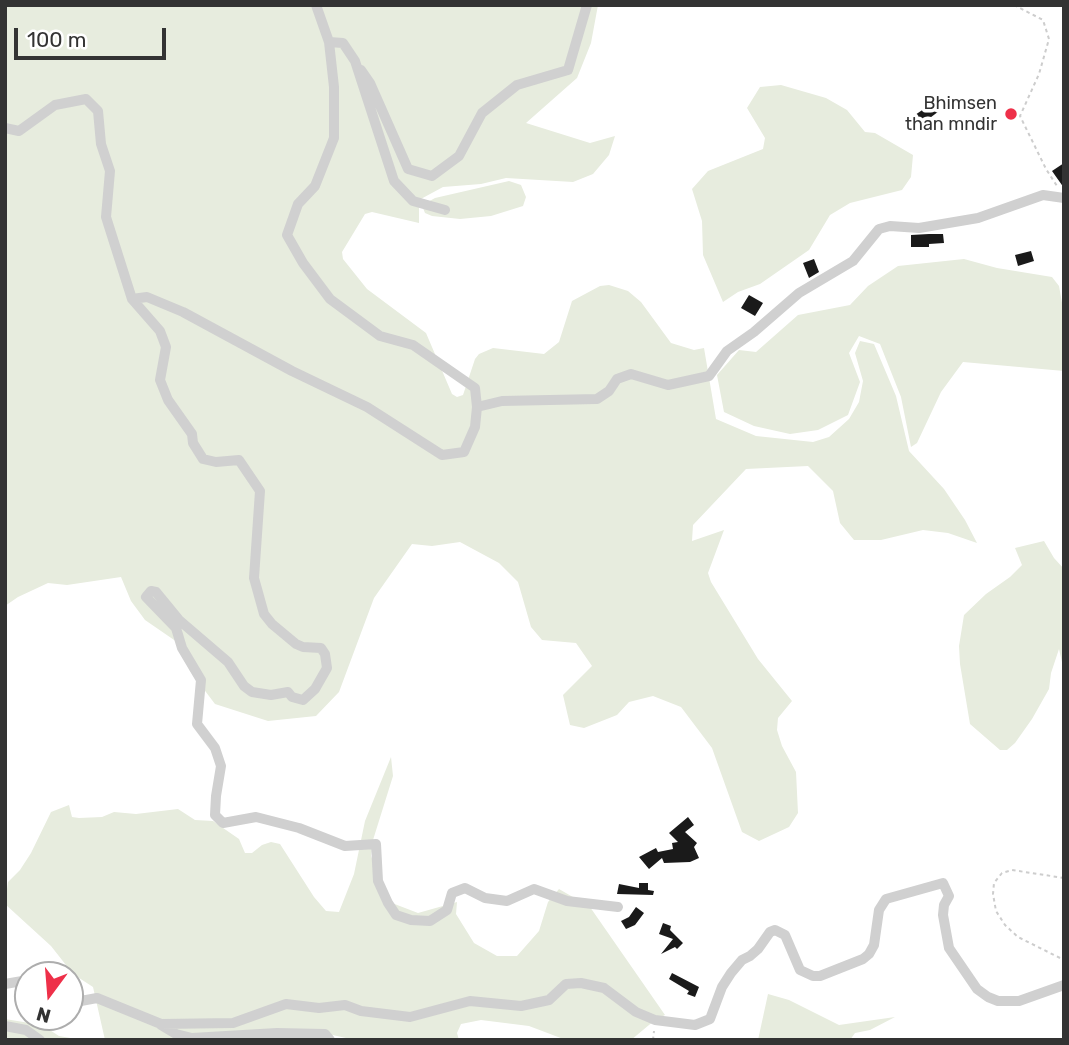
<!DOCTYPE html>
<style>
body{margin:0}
#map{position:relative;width:1069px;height:1045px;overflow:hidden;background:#fff;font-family:Rubik,sans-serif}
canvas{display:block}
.frame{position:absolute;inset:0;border:7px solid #333;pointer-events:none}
.north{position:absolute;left:14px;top:961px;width:70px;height:70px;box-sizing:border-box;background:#fff;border:2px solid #adadad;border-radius:50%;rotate:196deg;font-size:19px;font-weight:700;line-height:28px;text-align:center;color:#333}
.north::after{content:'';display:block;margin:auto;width:24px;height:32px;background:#ee3049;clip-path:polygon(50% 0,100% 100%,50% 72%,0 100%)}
.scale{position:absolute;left:14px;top:28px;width:152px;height:32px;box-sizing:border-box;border:4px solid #333;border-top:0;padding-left:9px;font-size:21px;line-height:24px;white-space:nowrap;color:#333;-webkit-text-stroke:5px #fff;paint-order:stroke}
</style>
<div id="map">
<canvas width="1069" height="1045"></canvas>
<div class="frame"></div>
<div class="north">N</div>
<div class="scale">100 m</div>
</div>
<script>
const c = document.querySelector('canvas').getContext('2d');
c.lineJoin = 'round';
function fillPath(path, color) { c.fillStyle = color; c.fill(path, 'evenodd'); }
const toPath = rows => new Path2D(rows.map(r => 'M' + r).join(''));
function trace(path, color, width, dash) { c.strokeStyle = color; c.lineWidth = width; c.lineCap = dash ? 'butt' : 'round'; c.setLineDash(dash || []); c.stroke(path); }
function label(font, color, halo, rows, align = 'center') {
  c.font = font + ' Rubik,sans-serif'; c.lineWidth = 7; c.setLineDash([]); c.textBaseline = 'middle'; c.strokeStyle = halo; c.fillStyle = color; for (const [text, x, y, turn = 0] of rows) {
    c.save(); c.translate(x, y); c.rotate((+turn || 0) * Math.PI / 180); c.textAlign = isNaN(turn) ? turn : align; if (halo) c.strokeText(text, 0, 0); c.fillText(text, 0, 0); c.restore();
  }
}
const green = toPath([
 [5,5,598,5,591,43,577,78,526,123,590,143,615,136,609,155,593,174,573,182,506,178,481,184,443,187,419,200,419,223,372,212,365,214,342,252,343,259,367,289,426,333,452,394,457,397,463,395,475,359,479,354,493,348,544,354,559,342,572,301,600,286,609,285,628,291,641,302,671,343,694,350,704,348,716,419,756,436,813,442,829,437,849,419,859,402,863,381,855,353,860,341,874,344,896,396,909,451,944,489,965,520,977,543,948,533,923,530,881,540,854,540,840,523,833,491,808,466,746,469,693,525,692,541,724,530,708,573,711,582,758,659,792,701,778,718,777,730,782,746,796,772,798,813,789,827,759,841,742,832,712,748,681,707,653,696,629,702,617,715,584,728,570,725,563,695,592,666,576,643,542,640,531,627,518,582,499,563,460,542,432,546,412,544,374,598,339,692,316,716,268,721,215,704,190,671,177,642,145,620,131,601,121,577,67,585,48,583,18,597,5,606],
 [781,85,826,98,847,110,865,132,875,133,913,155,911,177,902,190,850,203,830,215,809,250,760,284,738,292,723,302,703,255,702,221,692,189,708,171,763,149,765,138,747,108,760,87],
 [509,181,521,185,526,197,523,206,491,216,460,219,432,216,425,213,423,208,426,203,435,198],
 [964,259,997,268,1052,277,1059,286,1064,314,1064,371,963,362,941,392,917,443,911,447,901,397,880,344,859,336,849,353,860,382,848,415,818,430,790,434,754,426,724,412,717,375,739,350,756,352,798,315,850,305,868,286,898,266],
 [1044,541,1054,558,1064,569,1064,671,1059,649,1051,673,1049,689,1032,719,1015,743,1007,750,1000,750,970,724,960,664,959,646,964,615,986,594,1010,577,1022,565,1015,548],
 [391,757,393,776,373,840,371,856,392,903,418,913,457,902,456,914,474,943,497,956,517,956,539,931,548,902,559,889,590,907,665,1015,655,1020,631,1040,566,1040,529,1026,481,1020,461,1024,457,1033,459,1040,355,1040,310,1030,200,1040,105,1040,93,987,73,974,51,946,5,904,8,882,20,870,31,853,51,812,69,805,72,817,79,818,102,817,114,812,136,814,178,809,195,820,213,821,239,839,245,853,252,853,262,845,271,842,280,844,314,897,326,911,339,912,354,874,365,821],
 [768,994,789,1000,839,1025,895,1017,870,1030,855,1033,850,1040,758,1040],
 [5,1019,42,1025,59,1036,82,1040,5,1040]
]);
const building = toPath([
 [937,100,943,108,922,124,915,115],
 [1064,163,1064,188,1052,171],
 [929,234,943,234,944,243,929,244,929,247,911,247,911,235],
 [1031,251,1034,261,1018,266,1015,255],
 [814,259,819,272,809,278,803,263],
 [749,295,763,303,755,316,741,308],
 [688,817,694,825,685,832,697,843,694,847,699,858,690,862,664,863,662,858,649,869,639,857,656,848,658,852,673,849,672,843,678,842,669,833],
 [639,883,648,883,648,890,654,891,653,895,617,894,619,884,639,888],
 [636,907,644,913,635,925,626,929,621,921,629,917],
 [663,923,671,926,670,930,683,943,677,949,675,947,661,954,673,939,659,934],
 [672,973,699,987,695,997,687,994,689,991,669,979]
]);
const path = toPath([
 [1014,5,1043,20,1049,39,1039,74,1020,116,1046,169,1057,186],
 [1064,878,1012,870,1002,873,994,883,993,894,996,911,1005,925,1018,937,1064,960],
 [653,1040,654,1031]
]);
const minor = toPath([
 [316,5,329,42],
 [361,70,370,83,408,169,432,176,459,156,482,113,517,85,568,70,587,5],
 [5,128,19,131,55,105,86,99,98,111,101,144,110,171,106,217,132,299],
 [445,210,413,201,394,181,355,61,343,43,329,42,334,87,334,138,315,186,298,204,287,235,303,263,330,299,380,336,413,345,475,388,477,407,475,427,464,452,442,455,367,407,292,371,183,312,147,297,132,299,160,331,166,347,160,380,168,400,192,434,193,443,203,459,216,462,239,460,260,491,254,578,264,614,272,624,296,644,303,647,321,648,325,654,327,668,315,689,303,700,292,697,288,692,271,695,252,692,244,686,228,662,179,620,156,592,151,591,146,597,176,628,182,648,201,680,197,724,215,748,221,766,216,796,215,815,223,823,256,817,299,828,345,846,376,844,378,881,388,903,396,915,411,920,430,921,447,910,452,893,465,888,485,898,507,901,534,889,567,901,618,907],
 [477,407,502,401,597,399,609,391,617,379,631,374,668,385,709,376,727,351,754,332,799,293,853,261,879,229,890,226,919,228,978,218,1043,195,1064,198],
 [5,984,28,980],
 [70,1003,97,998,161,1024,233,1023,286,1004,319,1008,345,1005,361,1011,410,1017,470,1001,521,1006,549,1000,566,984,581,983,604,988,636,1012,655,1020,695,1025,710,1019,722,987,731,973,742,960,750,956,758,949,770,932,775,930,785,935,800,970,813,976,820,976,863,959,869,954,874,945,879,910,886,899,943,883,949,896,944,905,943,915,949,948,977,989,988,997,998,1001,1019,1001,1064,985],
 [161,1025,176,1034,192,1038,277,1033,325,1034,330,1040],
 [5,1026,26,1030,40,1040]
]);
const markers = [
 [1011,114,7,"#ee3049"]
];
const poiNames = [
 ["Bhimsen",997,104],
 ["than mndir",997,125]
];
fillPath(green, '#e7ecde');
fillPath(building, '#1a1a1a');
trace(path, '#cdcdcd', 2, [3.5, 3.5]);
trace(minor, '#d0d0d0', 10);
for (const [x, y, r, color] of markers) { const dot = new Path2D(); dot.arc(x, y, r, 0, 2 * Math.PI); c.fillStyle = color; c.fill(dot); trace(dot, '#fff', 2.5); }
label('18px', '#333', '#fff', poiNames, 'right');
</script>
